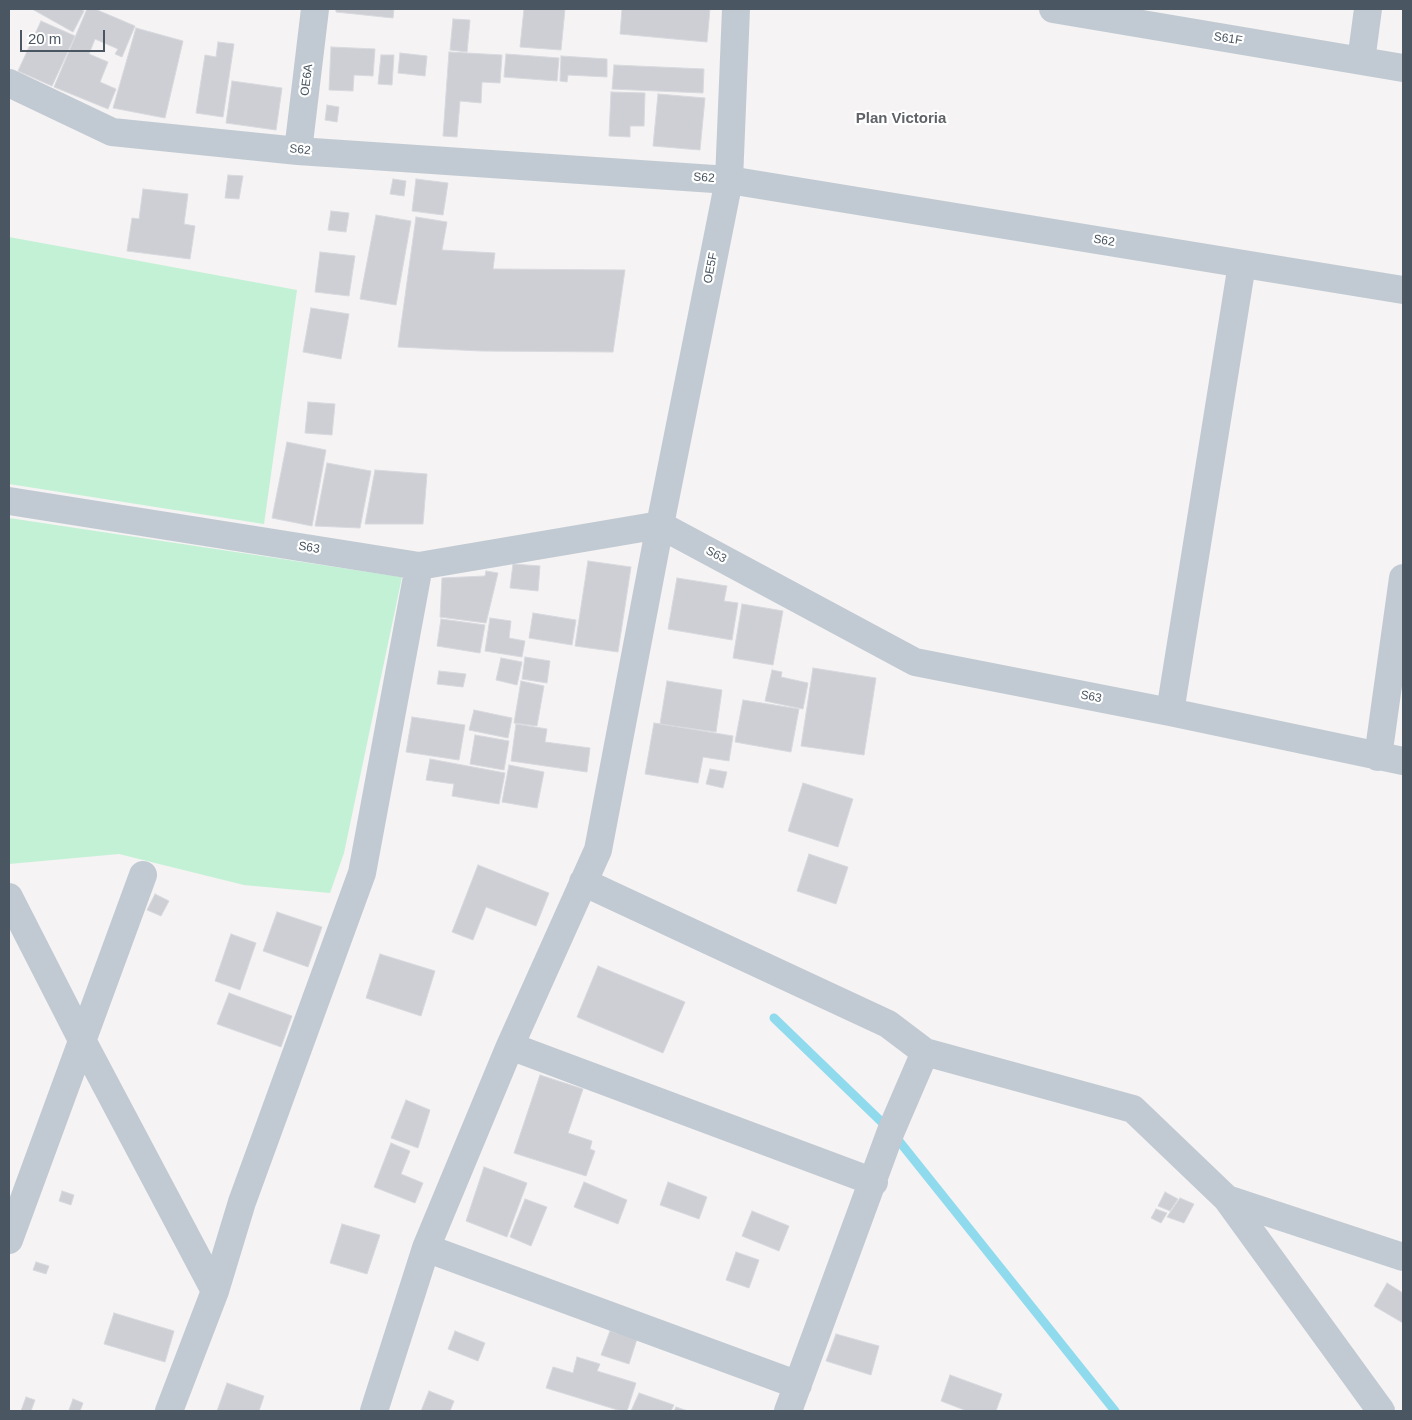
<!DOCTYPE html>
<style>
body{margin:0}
#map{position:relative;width:1412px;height:1420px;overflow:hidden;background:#f5f3f3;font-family:Helvetica,sans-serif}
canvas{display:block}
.frame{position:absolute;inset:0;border:10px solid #4a5661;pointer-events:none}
.scale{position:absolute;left:20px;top:30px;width:85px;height:22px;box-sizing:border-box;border:2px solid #4a5661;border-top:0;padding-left:6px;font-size:15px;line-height:18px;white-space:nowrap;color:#4a5661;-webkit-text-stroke:4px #fff;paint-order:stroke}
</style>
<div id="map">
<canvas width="1412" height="1420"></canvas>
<div class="frame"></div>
<div class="scale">20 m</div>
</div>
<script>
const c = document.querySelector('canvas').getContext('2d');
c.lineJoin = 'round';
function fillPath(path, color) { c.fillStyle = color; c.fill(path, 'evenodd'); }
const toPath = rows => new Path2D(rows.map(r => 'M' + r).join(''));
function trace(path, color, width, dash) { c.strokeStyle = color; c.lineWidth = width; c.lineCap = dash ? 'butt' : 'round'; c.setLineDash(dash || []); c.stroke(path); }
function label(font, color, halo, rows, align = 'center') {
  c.font = font + ' Helvetica,sans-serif'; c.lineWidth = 4.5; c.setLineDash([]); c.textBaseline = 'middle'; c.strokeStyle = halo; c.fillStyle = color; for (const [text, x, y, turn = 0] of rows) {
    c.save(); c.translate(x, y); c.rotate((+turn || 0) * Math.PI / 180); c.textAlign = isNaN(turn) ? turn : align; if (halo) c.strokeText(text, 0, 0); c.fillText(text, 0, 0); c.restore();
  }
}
const green = toPath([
 [9,237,297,290,264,524,9,484],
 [9,518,402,577,344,853,330,893,244,885,119,854,9,864]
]);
const stream = toPath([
 [774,1018,891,1131,1115,1411]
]);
const building = toPath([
 [32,9,81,9,84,11,73,32,32,9],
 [87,9,95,9,135,26,122,57,115,54,118,49,95,39,89,54,108,62,100,82,116,89,108,109,54,87,87,9],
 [336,9,394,9,393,18,336,12,336,9],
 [524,9,565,9,561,50,520,47,524,9],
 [622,9,710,9,707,42,620,34,622,9],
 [453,19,470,20,467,52,450,50,453,19],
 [41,21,75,36,52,86,18,71,41,21],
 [136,28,183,41,165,118,113,108,136,28],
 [218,42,234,44,223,117,196,113,205,55,216,57,218,42],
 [331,47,375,49,373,76,354,75,353,91,329,90,331,47],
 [449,52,502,55,500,83,482,82,481,103,460,101,457,137,443,136,449,52],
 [400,53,427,56,425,76,398,73,400,53],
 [506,54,559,58,557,81,504,77,506,54],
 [381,55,394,55,392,85,378,84,381,55],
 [561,56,607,59,607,77,568,75,567,82,560,81,561,56],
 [614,65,704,69,703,93,612,89,614,65],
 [232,81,282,88,276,130,226,123,232,81],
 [611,92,645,93,644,126,630,126,630,137,609,136,611,92],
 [658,94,705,98,700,150,653,146,658,94],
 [327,105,339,107,337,122,325,120,327,105],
 [228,175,243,176,239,199,225,198,228,175],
 [393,179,406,181,404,196,390,194,393,179],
 [416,179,448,183,443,215,412,211,416,179],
 [143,189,188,194,184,224,195,226,190,259,127,251,132,218,139,219,143,189],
 [331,211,349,213,346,232,328,230,331,211],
 [376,215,411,221,396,305,360,299,376,215],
 [416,217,447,222,442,250,495,253,493,269,625,270,613,352,481,351,398,347,416,217],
 [320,252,355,256,349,296,315,292,320,252],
 [311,308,349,314,341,359,303,352,311,308],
 [308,402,335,404,332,435,305,433,308,402],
 [287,442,326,450,312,526,272,518,287,442],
 [327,463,371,471,360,528,315,526,327,463],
 [375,470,427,474,423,524,365,524,375,470],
 [588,561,631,567,618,652,575,646,588,561],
 [513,564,540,566,538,591,510,588,513,564],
 [486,571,498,573,486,623,440,617,442,578,485,576,486,571],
 [677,578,727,586,724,601,738,603,732,640,668,629,677,578],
 [742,604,783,611,773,665,733,658,742,604],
 [533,613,576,620,572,645,529,638,533,613],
 [490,618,511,621,509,638,525,641,522,657,485,651,490,618],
 [441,619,485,625,480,653,437,646,441,619],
 [525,657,550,661,547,683,522,679,525,657],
 [501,658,522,662,517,685,496,680,501,658],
 [813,668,876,678,864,755,801,746,813,668],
 [772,670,782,672,781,677,808,683,803,709,765,701,772,670],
 [439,671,466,674,463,687,437,684,439,671],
 [521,681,544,686,537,726,514,723,521,681],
 [667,681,722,690,716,732,660,724,667,681],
 [743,700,799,709,791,752,735,742,743,700],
 [474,710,512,718,508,738,469,730,474,710],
 [412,717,465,725,459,760,406,752,412,717],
 [654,723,733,736,729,761,703,757,698,783,645,774,654,723],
 [516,724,547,729,545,742,590,748,587,772,511,761,516,724],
 [475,735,509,741,504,770,470,764,475,735],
 [430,759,505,773,499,804,452,796,454,784,426,780,430,759],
 [509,765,544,772,537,808,502,802,509,765],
 [710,769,727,772,723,788,706,784,710,769],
 [803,783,853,799,838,847,788,831,803,783],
 [809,854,848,867,836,904,797,891,809,854],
 [478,865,549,893,536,926,486,907,473,940,452,932,478,865],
 [155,894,169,901,161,916,147,910,155,894],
 [277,912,322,927,308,967,263,951,277,912],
 [231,934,256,943,240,990,215,981,231,934],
 [380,954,435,971,421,1016,366,998,380,954],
 [598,966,685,1002,663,1053,577,1017,598,966],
 [229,993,292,1016,281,1047,217,1024,229,993],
 [540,1075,583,1089,568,1133,592,1141,590,1149,595,1151,586,1176,514,1153,540,1075],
 [406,1100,430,1110,418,1148,391,1138,406,1100],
 [391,1143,410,1151,401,1174,423,1183,415,1203,374,1187,391,1143],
 [484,1167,527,1183,507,1237,466,1221,484,1167],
 [584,1182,627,1200,618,1224,574,1207,584,1182],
 [668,1182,707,1197,699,1219,660,1205,668,1182],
 [62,1191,74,1195,71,1205,59,1201,62,1191],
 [1165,1192,1178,1199,1170,1211,1158,1206,1165,1192],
 [1180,1198,1194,1204,1184,1223,1167,1217,1180,1198],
 [525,1199,547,1207,531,1246,510,1237,525,1199],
 [1156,1209,1167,1213,1161,1223,1151,1218,1156,1209],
 [752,1211,789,1226,779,1251,742,1236,752,1211],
 [342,1224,380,1235,367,1274,330,1263,342,1224],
 [736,1252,759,1260,749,1288,726,1280,736,1252],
 [36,1262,49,1266,46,1274,33,1270,36,1262],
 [1387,1283,1403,1293,1403,1323,1374,1306,1387,1283],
 [114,1313,174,1331,165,1362,104,1344,114,1313],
 [455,1331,485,1343,478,1361,448,1349,455,1331],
 [610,1331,637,1339,629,1364,601,1355,610,1331],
 [836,1334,879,1346,871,1375,826,1361,836,1334],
 [577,1357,600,1364,597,1371,636,1383,627,1411,621,1411,546,1388,553,1367,573,1373,577,1357],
 [950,1375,1002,1394,996,1411,967,1411,941,1401,950,1375],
 [227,1383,264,1396,259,1411,217,1411,227,1383],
 [429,1391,454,1401,450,1411,421,1411,429,1391],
 [639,1393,674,1405,671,1411,631,1411,639,1393],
 [26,1397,35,1400,31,1411,21,1411,26,1397],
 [73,1399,83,1403,80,1411,69,1410,73,1399],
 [676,1407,688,1411,674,1411,676,1407]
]);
const minor = toPath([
 [1053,9,1403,68],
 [1361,61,1368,9],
 [9,83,112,132,298,151,729,180,1403,290],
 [298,151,315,9],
 [9,501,419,566,660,525,915,662,1170,712,1403,761],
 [1170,712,1242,264],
 [1378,757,1403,578],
 [583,882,888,1024,925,1052,1133,1109,1227,1199,1381,1411],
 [9,897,83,1042,215,1291],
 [510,1046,874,1182],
 [1227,1199,1403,1257],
 [9,1240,143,875],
 [426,1248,798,1385],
 [169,1411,215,1291,242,1202,362,873,419,566],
 [374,1411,426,1248,510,1046,598,850,660,525,729,180,736,9],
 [788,1411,891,1131,925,1052]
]);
const streetNames = [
 ["S61F",1228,39,9],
 ["OE6A",307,80,-83],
 ["S62",300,150,5],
 ["S62",704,178,4],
 ["S62",1104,241,9],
 ["OE5F",711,268,-79],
 ["S63",309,548,9],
 ["S63",716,555,28],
 ["S63",1091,697,11]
];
const quarterNames = [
 ["Plan Victoria",901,119]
];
fillPath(green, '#c3f1d5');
trace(stream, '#90daee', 9);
fillPath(building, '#cdcfd5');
trace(building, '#d7d9de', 1);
trace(minor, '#c1cad2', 28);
label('12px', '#4a5661', '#fff', streetNames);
label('bold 15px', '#5f6368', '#fff', quarterNames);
</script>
